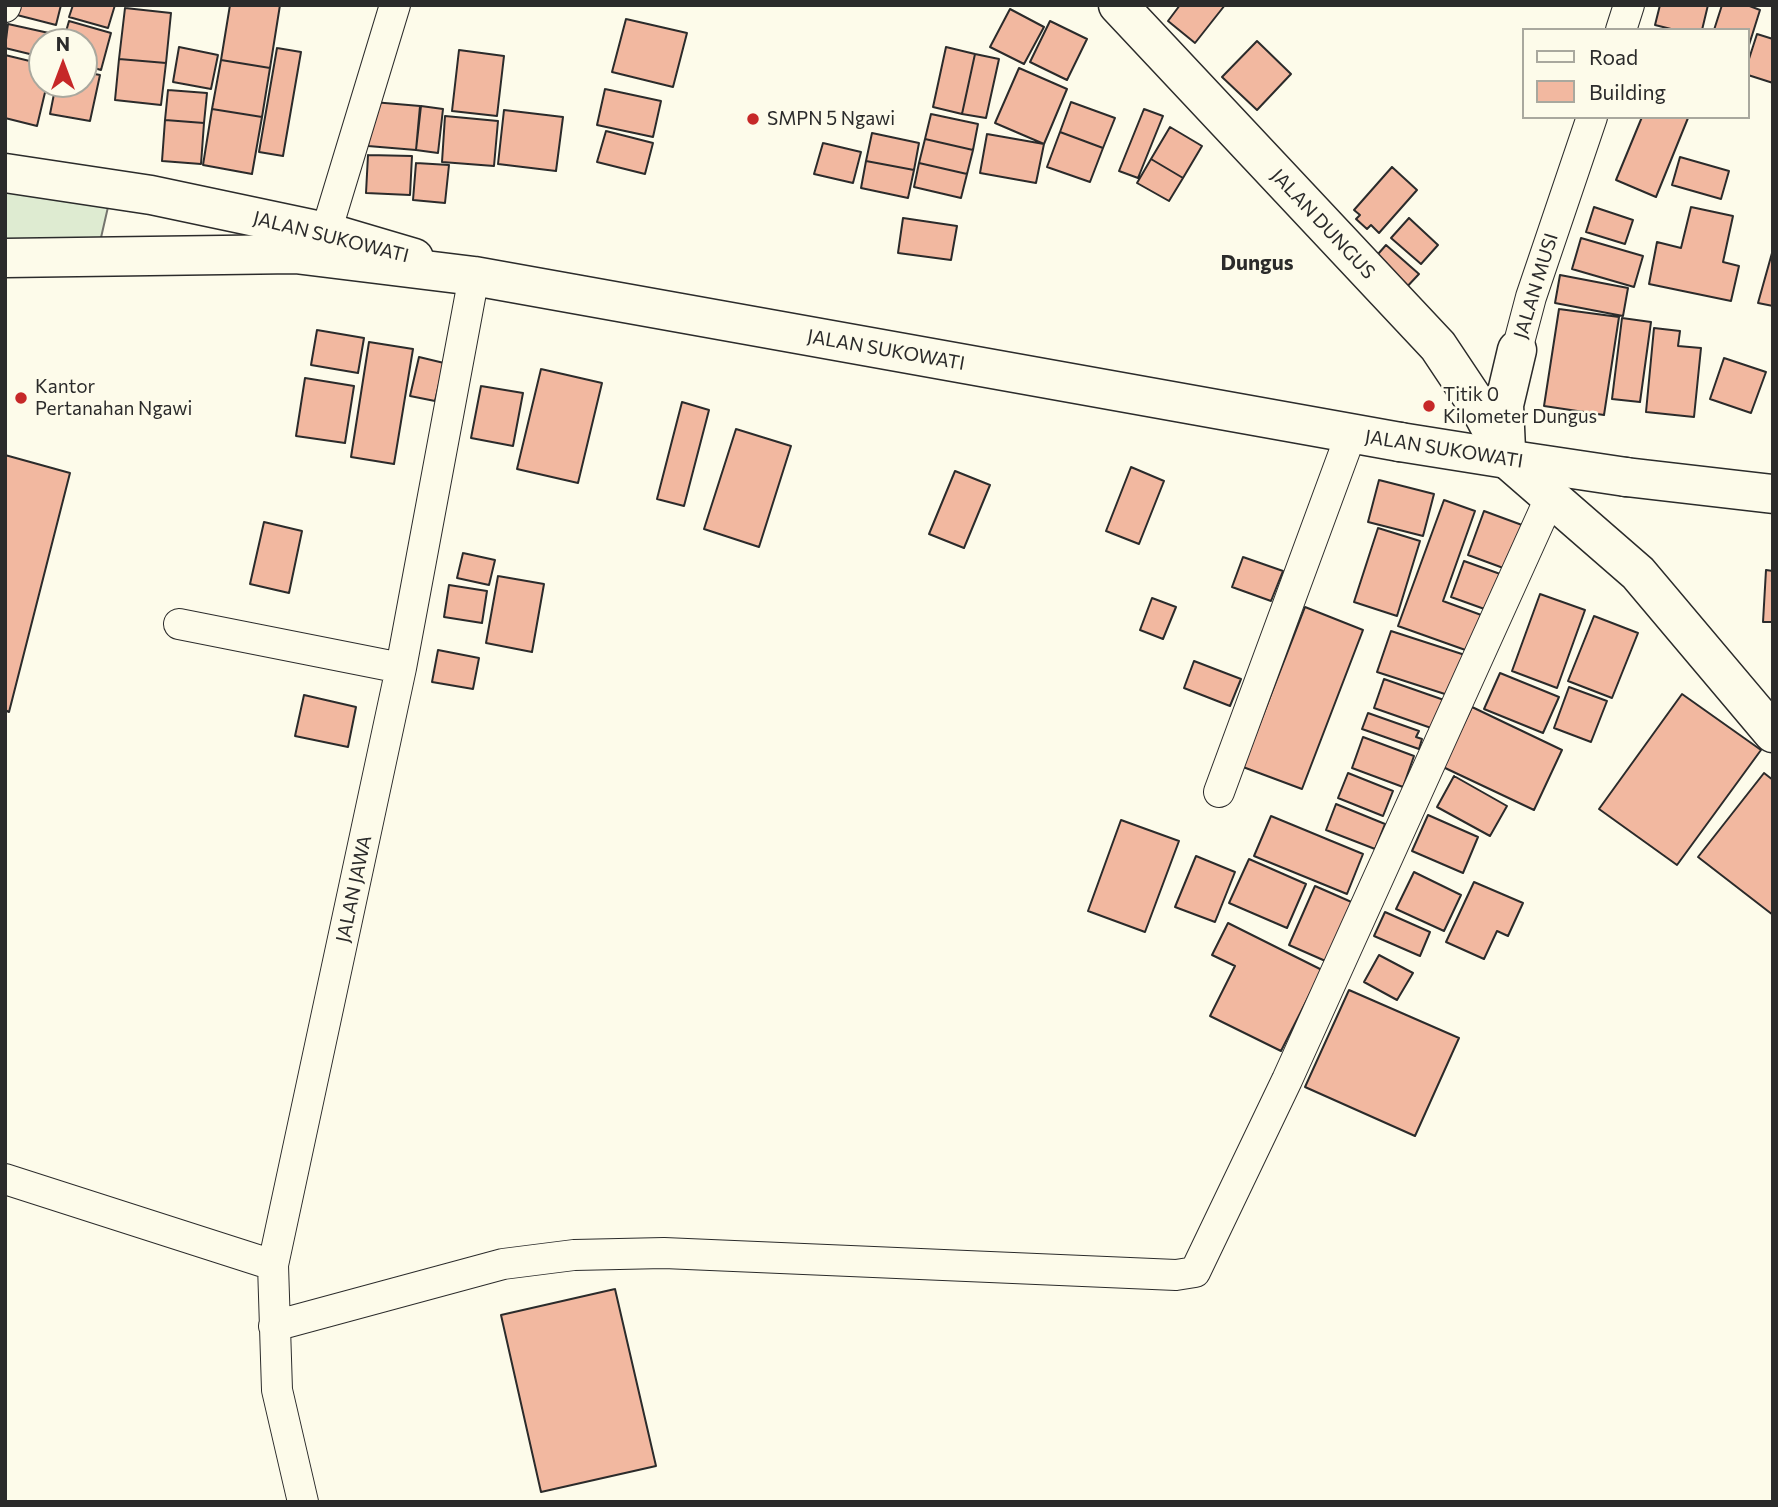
<!DOCTYPE html>
<style>
body{margin:0}
#map{position:relative;width:1778px;height:1507px;overflow:hidden;background:#fdfbea;font-family:Commissioner,sans-serif}
canvas{display:block}
.frame{position:absolute;inset:0;border:7px solid #2b2b2b;pointer-events:none}
.legend{position:absolute;left:1522px;top:28px;width:228px;height:91px;box-sizing:border-box;background:#fdfbea;border:2px solid #a9a89e;margin:0;padding:9px 12px;list-style:none;font-size:21px;color:#2b2b2b}
.legend li{display:flex;align-items:center;gap:14px;height:35px}
.legend b{width:35px;border:2px solid #a9a89e}
.north{position:absolute;left:28px;top:28px;width:70px;height:70px;box-sizing:border-box;background:#fdfbea;border:2px solid #a9a89e;border-radius:50%;rotate:0deg;font-size:19px;font-weight:700;line-height:28px;text-align:center;color:#2b2b2b}
.north::after{content:'';display:block;margin:auto;width:24px;height:32px;background:#c62828;clip-path:polygon(50% 0,100% 100%,50% 72%,0 100%)}
</style>
<div id="map">
<canvas width="1778" height="1507"></canvas>
<div class="frame"></div>
<ul class="legend">
<li><b style="height:9px;background:#fdfbea"></b>Road</li>
<li><b style="height:19px;background:#f2b8a0"></b>Building</li>
</ul>
<div class="north">N</div>
</div>
<script>
const c = document.querySelector('canvas').getContext('2d');
c.lineJoin = 'round';
function fillPath(path, color) { c.fillStyle = color; c.fill(path, 'evenodd'); }
const toPath = rows => new Path2D(rows.map(r => 'M' + r).join(''));
function trace(path, color, width, dash) { c.strokeStyle = color; c.lineWidth = width; c.lineCap = dash ? 'butt' : 'round'; c.setLineDash(dash || []); c.stroke(path); }
function label(font, color, halo, rows, align = 'center') {
  c.font = font + ' Commissioner,sans-serif'; c.lineWidth = 5; c.setLineDash([]); c.textBaseline = 'middle'; c.strokeStyle = halo; c.fillStyle = color; for (const [text, x, y, turn = 0] of rows) {
    c.save(); c.translate(x, y); c.rotate((+turn || 0) * Math.PI / 180); c.textAlign = isNaN(turn) ? turn : align; if (halo) c.strokeText(text, 0, 0); c.fillText(text, 0, 0); c.restore();
  }
}
const green = toPath([
 [5,190,108,207,100,242,5,245,5,190]
]);
const building = toPath([
 [15,5,61,5,56,25,13,14,15,5],
 [73,5,115,5,108,28,69,17,73,5],
 [230,5,280,5,270,68,221,60,230,5],
 [1180,5,1225,5,1195,43,1168,21,1180,5],
 [1660,5,1708,5,1702,30,1675,30,1655,25,1660,5],
 [1722,5,1747,5,1760,10,1749,45,1748,30,1714,30,1722,5],
 [125,8,171,13,166,63,119,59,125,8],
 [1010,9,1044,27,1024,64,990,47,1010,9],
 [626,19,687,33,673,87,612,72,626,19],
 [69,21,111,33,101,70,84,65,84,42,63,42,69,21],
 [1050,21,1087,39,1067,80,1030,62,1050,21],
 [8,24,58,35,56,42,42,42,42,57,5,48,8,24],
 [1757,34,1773,39,1773,83,1748,75,1748,62,1757,34],
 [1257,41,1291,74,1257,110,1222,77,1257,41],
 [179,47,218,55,211,89,173,82,179,47],
 [946,47,975,54,962,114,933,107,946,47],
 [277,48,301,52,283,156,259,152,277,48],
 [459,50,504,56,497,116,452,111,459,50],
 [975,54,999,59,986,118,962,114,975,54],
 [5,55,42,64,42,84,47,84,37,126,5,118,5,55],
 [119,59,166,63,161,105,115,100,119,59],
 [221,60,270,68,262,117,212,109,221,60],
 [1019,68,1067,89,1044,144,995,123,1019,68],
 [84,72,100,75,90,121,50,114,56,84,84,84,84,72],
 [605,89,661,101,653,137,597,125,605,89],
 [168,90,207,93,204,123,165,120,168,90],
 [373,102,420,106,416,150,368,146,373,102],
 [1071,102,1115,118,1103,148,1060,132,1071,102],
 [421,106,443,109,438,153,416,150,421,106],
 [212,109,262,117,252,174,203,165,212,109],
 [1144,109,1163,116,1138,178,1119,171,1144,109],
 [504,110,563,117,556,171,498,164,504,110],
 [931,114,978,124,973,150,925,139,931,114],
 [445,116,498,121,494,166,442,162,445,116],
 [1642,117,1688,118,1656,197,1616,180,1642,117],
 [165,120,204,123,201,164,162,161,165,120],
 [1170,127,1202,146,1183,178,1151,159,1170,127],
 [606,131,653,143,645,174,597,162,606,131],
 [1060,132,1103,148,1090,182,1047,167,1060,132],
 [872,133,919,143,914,170,866,161,872,133],
 [987,134,1044,144,1036,183,980,173,987,134],
 [925,139,973,150,967,174,919,163,925,139],
 [823,143,861,152,853,183,814,174,823,143],
 [368,155,412,156,410,195,366,193,368,155],
 [1680,157,1729,171,1721,199,1672,185,1680,157],
 [1151,159,1183,178,1169,201,1137,183,1151,159],
 [866,161,914,170,908,198,861,188,866,161],
 [416,163,449,165,445,203,413,200,416,163],
 [919,163,967,174,961,198,914,187,919,163],
 [1392,167,1417,190,1379,233,1371,225,1367,229,1356,219,1360,215,1354,210,1392,167],
 [1594,207,1633,220,1625,244,1586,232,1594,207],
 [1691,207,1733,216,1723,262,1739,266,1731,301,1649,284,1657,242,1681,248,1691,207],
 [903,218,957,226,951,260,898,253,903,218],
 [1409,218,1438,245,1421,264,1391,238,1409,218],
 [1581,238,1643,256,1634,287,1572,269,1581,238],
 [1386,245,1419,274,1403,291,1371,262,1386,245],
 [1772,253,1773,253,1773,306,1758,303,1772,253],
 [1560,275,1628,288,1623,316,1555,303,1560,275],
 [1559,309,1619,317,1604,415,1544,406,1559,309],
 [1622,318,1651,322,1640,402,1612,399,1622,318],
 [1654,328,1680,331,1678,346,1701,348,1694,417,1646,412,1654,328],
 [317,330,364,338,358,373,311,365,317,330],
 [369,342,413,349,394,464,351,457,369,342],
 [419,357,444,363,435,401,410,396,419,357],
 [1724,358,1766,372,1751,413,1710,399,1724,358],
 [541,369,602,383,578,483,517,469,541,369],
 [305,378,354,386,345,443,296,436,305,378],
 [481,386,523,393,513,446,471,438,481,386],
 [682,402,709,410,684,506,657,499,682,402],
 [736,429,791,446,759,547,704,529,736,429],
 [5,455,70,473,9,712,5,710,5,455],
 [1131,467,1164,481,1139,544,1106,531,1131,467],
 [955,471,990,485,964,548,929,534,955,471],
 [1379,480,1434,494,1423,536,1368,522,1379,480],
 [1444,500,1475,511,1443,601,1484,616,1471,652,1398,626,1444,500],
 [1484,511,1522,525,1506,569,1468,555,1484,511],
 [264,522,302,531,289,593,250,584,264,522],
 [1378,528,1420,541,1397,616,1354,602,1378,528],
 [463,553,495,560,489,585,457,578,463,553],
 [1243,557,1283,571,1271,601,1232,587,1243,557],
 [1464,561,1503,575,1490,611,1451,597,1464,561],
 [1766,570,1773,571,1773,622,1763,622,1766,570],
 [498,576,544,584,532,652,486,643,498,576],
 [449,585,487,591,482,623,444,617,449,585],
 [1540,594,1585,610,1557,688,1512,671,1540,594],
 [1152,598,1176,607,1163,639,1140,630,1152,598],
 [1305,607,1363,630,1302,789,1243,767,1305,607],
 [1594,616,1638,633,1612,698,1568,681,1594,616],
 [1391,631,1465,655,1451,696,1377,672,1391,631],
 [438,650,479,658,473,689,432,682,438,650],
 [1194,661,1241,679,1230,706,1184,688,1194,661],
 [1500,673,1559,697,1543,733,1484,709,1500,673],
 [1384,679,1444,700,1434,729,1374,708,1384,679],
 [1569,687,1607,701,1591,742,1554,728,1569,687],
 [1682,694,1761,750,1677,865,1599,809,1682,694],
 [304,695,356,707,348,747,295,736,304,695],
 [1472,707,1562,750,1534,810,1443,767,1472,707],
 [1368,713,1419,731,1416,737,1422,739,1419,749,1362,729,1368,713],
 [1363,737,1414,756,1403,787,1352,768,1363,737],
 [1348,773,1393,791,1383,816,1338,798,1348,773],
 [1764,773,1773,780,1773,915,1698,857,1764,773],
 [1454,776,1507,806,1490,836,1437,807,1454,776],
 [1336,804,1385,824,1375,849,1326,830,1336,804],
 [1428,815,1478,837,1463,873,1412,851,1428,815],
 [1271,816,1363,854,1347,894,1254,856,1271,816],
 [1121,820,1179,841,1145,932,1088,911,1121,820],
 [1196,856,1235,872,1215,922,1175,907,1196,856],
 [1249,859,1306,884,1287,928,1229,903,1249,859],
 [1414,872,1461,895,1444,931,1396,909,1414,872],
 [1474,882,1523,903,1508,936,1497,931,1484,959,1446,942,1474,882],
 [1315,886,1356,904,1330,963,1289,945,1315,886],
 [1385,912,1430,932,1420,956,1374,936,1385,912],
 [1228,923,1322,970,1281,1051,1210,1016,1235,966,1212,955,1228,923],
 [1379,955,1413,973,1397,1000,1364,982,1379,955],
 [1349,990,1459,1038,1415,1136,1305,1087,1349,990],
 [615,1289,656,1466,541,1492,501,1315,615,1289]
]);
const street = toPath([
 [5,7,6,5],
 [1621,30,1629,5],
 [326,232,395,5],
 [1517,350,1531,297,1592,117],
 [179,624,401,668],
 [1219,792,1351,434],
 [5,1179,273,1265],
 [274,1326,503,1264,574,1255,664,1253,1176,1275,1195,1272,1287,1080,1550,498],
 [303,1502,277,1390,273,1265,401,668,474,276]
]);
const secondary = toPath([
 [1118,5,1438,346,1482,412,1507,459,1638,573,1773,733],
 [5,173,151,195,326,232,414,258],
 [1506,450,1504,405,1517,350]
]);
const primary = toPath([
 [5,258,295,254,474,276,1400,442],
 [1626,477,1773,494]
]);
const highway = toPath([
 [1400,442,1507,459],
 [1519,461,1626,477]
]);
const markers = [
 [753,119,7,"#c62828"],
 [21,398,7,"#c62828"],
 [1429,406,7,"#c62828"]
];
const poiNames = [
 ["SMPN 5 Ngawi",767,119],
 ["Kantor",35,387],
 ["Pertanahan Ngawi",35,409],
 ["Titik 0",1443,395],
 ["Kilometer Dungus",1443,417]
];
const streetNames = [
 ["JALAN DUNGUS",1323,224,47],
 ["JALAN SUKOWATI",331,237,14],
 ["JALAN MUSI",1536,286,-73],
 ["JALAN SUKOWATI",886,350,10],
 ["JALAN SUKOWATI",1444,449,9],
 ["JALAN JAWA",354,889,-78]
];
const neighbourhoodNames = [
 ["Dungus",1257,263]
];
fillPath(green, '#deebd1');
trace(green, '#74746e', 2);
fillPath(building, '#f2b8a0');
trace(building, '#2b2b2b', 2);
trace(street, '#2b2b2b', 32);
trace(secondary, '#2b2b2b', 41);
trace(primary, '#2b2b2b', 41);
trace(highway, '#2b2b2b', 41);
trace(street, '#fdfbea', 30);
trace(secondary, '#fdfbea', 38);
trace(primary, '#fdfbea', 38);
trace(highway, '#fdfbea', 38);
for (const [x, y, r, color] of markers) { const dot = new Path2D(); dot.arc(x, y, r, 0, 2 * Math.PI); c.fillStyle = color; c.fill(dot); trace(dot, '#fdfbea', 2.5); }
label('19px', '#2b2b2b', '#fdfbea', poiNames, 'left');
label('19px', '#2b2b2b', '#fdfbea', streetNames);
label('bold 21px', '#2b2b2b', '#fdfbea', neighbourhoodNames);
</script>
